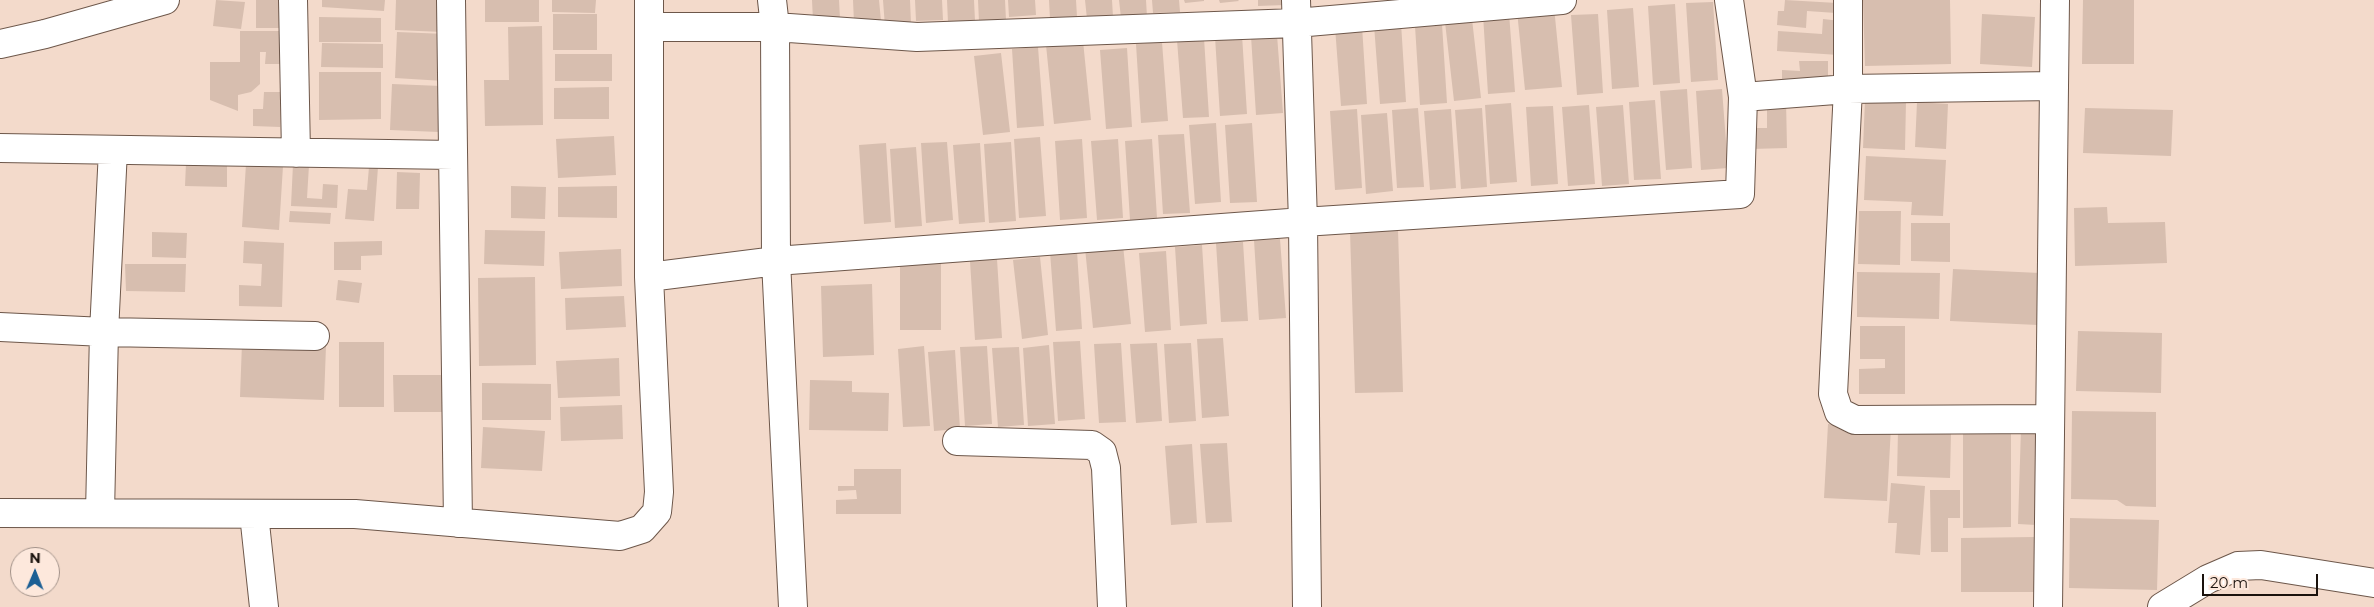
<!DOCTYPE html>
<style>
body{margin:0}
#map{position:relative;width:2374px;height:607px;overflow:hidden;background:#f3dacb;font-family:Montserrat,sans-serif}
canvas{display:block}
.north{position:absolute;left:10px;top:547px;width:50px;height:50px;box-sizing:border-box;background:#fde8dc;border:1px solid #a29289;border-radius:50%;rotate:1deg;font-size:14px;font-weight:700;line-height:20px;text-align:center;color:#1a120d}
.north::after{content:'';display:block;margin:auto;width:18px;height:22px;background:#1c5f94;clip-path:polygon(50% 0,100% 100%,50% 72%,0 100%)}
.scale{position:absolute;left:2202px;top:574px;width:116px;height:22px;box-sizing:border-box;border:2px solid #1a120d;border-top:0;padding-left:6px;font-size:15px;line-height:18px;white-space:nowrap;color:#1a120d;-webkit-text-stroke:4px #fde8dc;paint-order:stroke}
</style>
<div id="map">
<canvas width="2374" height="607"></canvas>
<div class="north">N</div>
<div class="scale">20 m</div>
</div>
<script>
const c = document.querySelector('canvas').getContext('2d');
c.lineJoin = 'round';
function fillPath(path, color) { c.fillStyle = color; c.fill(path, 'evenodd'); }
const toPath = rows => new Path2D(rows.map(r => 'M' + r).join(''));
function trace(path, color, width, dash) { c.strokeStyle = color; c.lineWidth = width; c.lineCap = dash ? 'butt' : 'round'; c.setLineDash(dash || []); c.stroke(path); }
const building = toPath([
 [216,0,245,2,241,29,213,26],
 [256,0,288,0,288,28,256,28],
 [322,0,385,0,384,11,322,7],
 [396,0,444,0,443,32,395,30],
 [485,0,539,0,539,22,485,22],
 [552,0,596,0,595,13,552,12],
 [812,0,839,0,840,19,813,21],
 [853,0,879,0,881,21,854,23],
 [883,0,910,0,911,24,885,27],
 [915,0,942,0,943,20,916,21],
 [947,0,974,0,975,21,948,23],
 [978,0,1005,0,1006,20,979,22],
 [1008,0,1035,0,1036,15,1009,17],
 [1049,0,1076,0,1077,17,1050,19],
 [1085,0,1112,0,1113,17,1087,19],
 [1119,0,1146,0,1147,17,1121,18],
 [1152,0,1179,0,1180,12,1153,13],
 [1184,0,1204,0,1204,1,1185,3],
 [1219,0,1238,0,1239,1,1220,3],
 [1258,0,1284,0,1285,5,1258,6],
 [1785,0,1837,3,1836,13,1807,11,1806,28,1777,25,1778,11,1784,11],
 [1863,0,1950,0,1951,64,1865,66],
 [2083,0,2134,0,2134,64,2082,64],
 [1713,2,1718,80,1691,82,1686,3],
 [1675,4,1680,83,1653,85,1648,6],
 [1554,7,1562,87,1525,90,1517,11],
 [1633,8,1639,87,1612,89,1607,10],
 [1509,13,1515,92,1488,94,1483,15],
 [553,14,597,14,597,50,553,50],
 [1598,14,1603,93,1577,95,1571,15],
 [1982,14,2035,17,2032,67,1980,64],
 [319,17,381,18,381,42,319,42],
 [1472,19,1481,98,1454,101,1445,22],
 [1823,19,1841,21,1839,55,1777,51,1778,31,1822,34],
 [1401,23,1406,102,1380,104,1374,25],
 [1442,24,1447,103,1420,105,1415,26],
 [542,26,543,125,485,126,484,80,509,80,508,27],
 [1362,26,1367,104,1341,106,1335,27],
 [240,31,282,31,282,64,265,64,266,52,260,52,260,84,251,92,238,95,238,111,210,100,210,62,240,62],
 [397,32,446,34,444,81,395,78],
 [1242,35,1247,114,1220,116,1215,37],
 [1277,35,1283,113,1256,115,1251,36],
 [1204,38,1209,117,1183,118,1177,40],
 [1083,41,1091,120,1054,124,1046,45],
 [1162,42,1168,121,1141,123,1136,44],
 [322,43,383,44,383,68,321,67],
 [1038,47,1044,126,1017,128,1012,49],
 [1127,48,1132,127,1106,129,1100,50],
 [1001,53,1010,132,983,135,974,56],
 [555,54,612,54,612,81,555,81],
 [1799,61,1828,61,1828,86,1782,87,1782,70,1800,71],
 [319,72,381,72,381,119,319,120],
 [392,84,441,86,439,132,390,130],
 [609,87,609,119,554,119,554,88],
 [1687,89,1692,168,1666,170,1660,91],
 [1722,89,1728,168,1701,170,1696,91],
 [264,92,281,92,280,127,253,126,253,109,263,109],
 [1655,100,1661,179,1634,180,1629,102],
 [1767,100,1786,100,1787,148,1751,149,1751,128,1767,128],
 [1865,100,1906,101,1905,150,1863,148],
 [1917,102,1948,104,1946,149,1915,147],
 [1511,103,1517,182,1490,184,1485,105],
 [1589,105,1595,184,1568,186,1562,107],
 [1623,105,1629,184,1602,186,1596,107],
 [1553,106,1558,184,1531,186,1526,107],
 [1418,108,1424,187,1397,188,1392,110],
 [1482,108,1487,187,1461,189,1455,110],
 [2085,108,2173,110,2171,156,2083,153],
 [1357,109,1362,188,1335,190,1330,111],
 [1451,109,1456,188,1430,190,1424,111],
 [1387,113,1393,191,1366,194,1361,115],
 [1216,123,1221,202,1195,204,1189,125],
 [1252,123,1257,202,1230,203,1225,125],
 [1184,134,1190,213,1163,214,1158,135],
 [614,136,616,175,558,178,556,139],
 [1040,137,1046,216,1019,218,1014,139],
 [1082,139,1087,218,1060,220,1055,141],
 [1118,139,1123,218,1097,220,1091,141],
 [1152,139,1157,218,1130,220,1125,141],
 [947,142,953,220,926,223,921,143],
 [1011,142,1016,221,989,223,984,144],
 [886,143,891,222,864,224,859,145],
 [980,143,985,222,959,224,953,145],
 [916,147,922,226,895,228,890,149],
 [1866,156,1946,160,1943,216,1911,215,1912,202,1864,200],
 [186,163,227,164,227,187,185,186],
 [246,164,283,166,279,230,242,227],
 [293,164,309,165,307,198,322,199,323,184,338,185,337,208,291,206],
 [369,167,378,167,374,221,345,219,348,189,367,190],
 [397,172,420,173,419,209,396,209],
 [511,186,546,187,545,219,511,218],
 [617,186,617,218,558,217,558,187],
 [2107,207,2108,223,2165,222,2167,263,2075,266,2074,208],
 [290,211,331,213,330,224,289,222],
 [1859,211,1901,211,1900,265,1858,264],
 [1911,223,1950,223,1950,262,1911,261],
 [485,230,545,231,544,266,484,264],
 [1398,230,1403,392,1355,393,1350,231],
 [152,232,187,233,186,258,152,257],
 [1280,239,1286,318,1259,320,1254,240],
 [244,241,284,243,282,307,239,306,239,285,261,286,262,264,243,263],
 [382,241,382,255,361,256,361,270,334,270,334,242],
 [1243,242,1248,321,1221,322,1216,243],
 [1123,245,1131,324,1093,328,1085,248],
 [1202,245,1207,324,1180,326,1175,247],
 [621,249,622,286,561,289,559,252],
 [1077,251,1082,329,1056,331,1050,252],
 [1166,251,1171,330,1145,332,1139,253],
 [1040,257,1048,335,1022,339,1013,260],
 [997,259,1002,338,975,340,970,261],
 [900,263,941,263,941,330,900,330],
 [125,264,186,264,185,292,126,291],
 [1953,269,2040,273,2038,325,1950,321],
 [1857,272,1940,273,1939,319,1857,317],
 [535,277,536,365,479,366,478,278],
 [338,280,362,283,359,303,336,300],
 [872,284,874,355,823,357,821,286],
 [624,296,626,327,566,330,565,298],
 [1860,326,1905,326,1905,394,1859,394,1859,369,1885,368,1885,359,1860,359],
 [2078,331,2162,333,2161,393,2076,391],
 [1223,338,1229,416,1202,418,1197,339],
 [1080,341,1085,419,1058,421,1053,342],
 [339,342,384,342,384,407,339,407],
 [242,343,326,346,324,400,240,397],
 [1121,343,1126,422,1099,423,1094,344],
 [1157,343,1162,421,1136,423,1130,344],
 [1191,343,1196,421,1169,423,1164,344],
 [1049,345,1055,424,1028,426,1023,348],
 [924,346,930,426,903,427,898,349],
 [987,346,992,424,965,426,960,347],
 [1019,347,1024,425,998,427,992,348],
 [955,350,960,429,934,431,928,352],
 [619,358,620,396,558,398,556,361],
 [393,375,448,375,449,412,394,412],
 [810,380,852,381,852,392,889,393,888,431,809,430],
 [482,383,551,384,551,420,482,420],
 [622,405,623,439,561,441,560,407],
 [2072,411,2156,412,2156,507,2126,506,2117,500,2071,499],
 [1828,424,1891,427,1887,501,1824,498],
 [483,427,545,431,542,471,481,468],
 [2021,429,2039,429,2036,525,2018,524],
 [1963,430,2011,430,2011,527,1963,528],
 [1898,431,1951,432,1950,478,1897,476],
 [1227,443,1232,522,1206,523,1200,444],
 [1192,444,1197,523,1171,525,1165,446],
 [854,469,901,469,901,514,836,514,836,500,857,499,856,490,838,491,838,486,854,486],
 [1891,483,1925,486,1920,555,1895,553,1897,523,1888,523],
 [1930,490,1960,490,1960,518,1948,518,1948,552,1931,552],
 [2070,518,2159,520,2157,590,2069,588],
 [2034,537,2035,592,1961,592,1961,538]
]);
const minor = toPath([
 [293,0,296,153],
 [451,0,458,523],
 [772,0,775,27,776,261,793,607],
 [1296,0,1303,222,1307,607],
 [1729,0,1743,97],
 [1848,0,1848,89,1833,394,1839,412,1855,420,2050,419],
 [649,27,775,27,917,37,1296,23,1562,0],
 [0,44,45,34,165,0],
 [0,148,453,155],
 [649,277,776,261,1303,222,1740,194,1743,97,1848,89,2054,86],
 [0,327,104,332,315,336],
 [957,441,1092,445,1102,452,1106,468,1112,607],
 [0,513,355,514,620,536,642,529,657,512,659,492,649,277,649,0],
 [100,513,104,332,113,150],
 [254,514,264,607],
 [2048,607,2055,0],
 [2162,607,2208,579,2238,566,2261,565,2374,583]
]);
fillPath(building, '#d7beaf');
trace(minor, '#6d574a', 30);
trace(minor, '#fff', 28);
</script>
